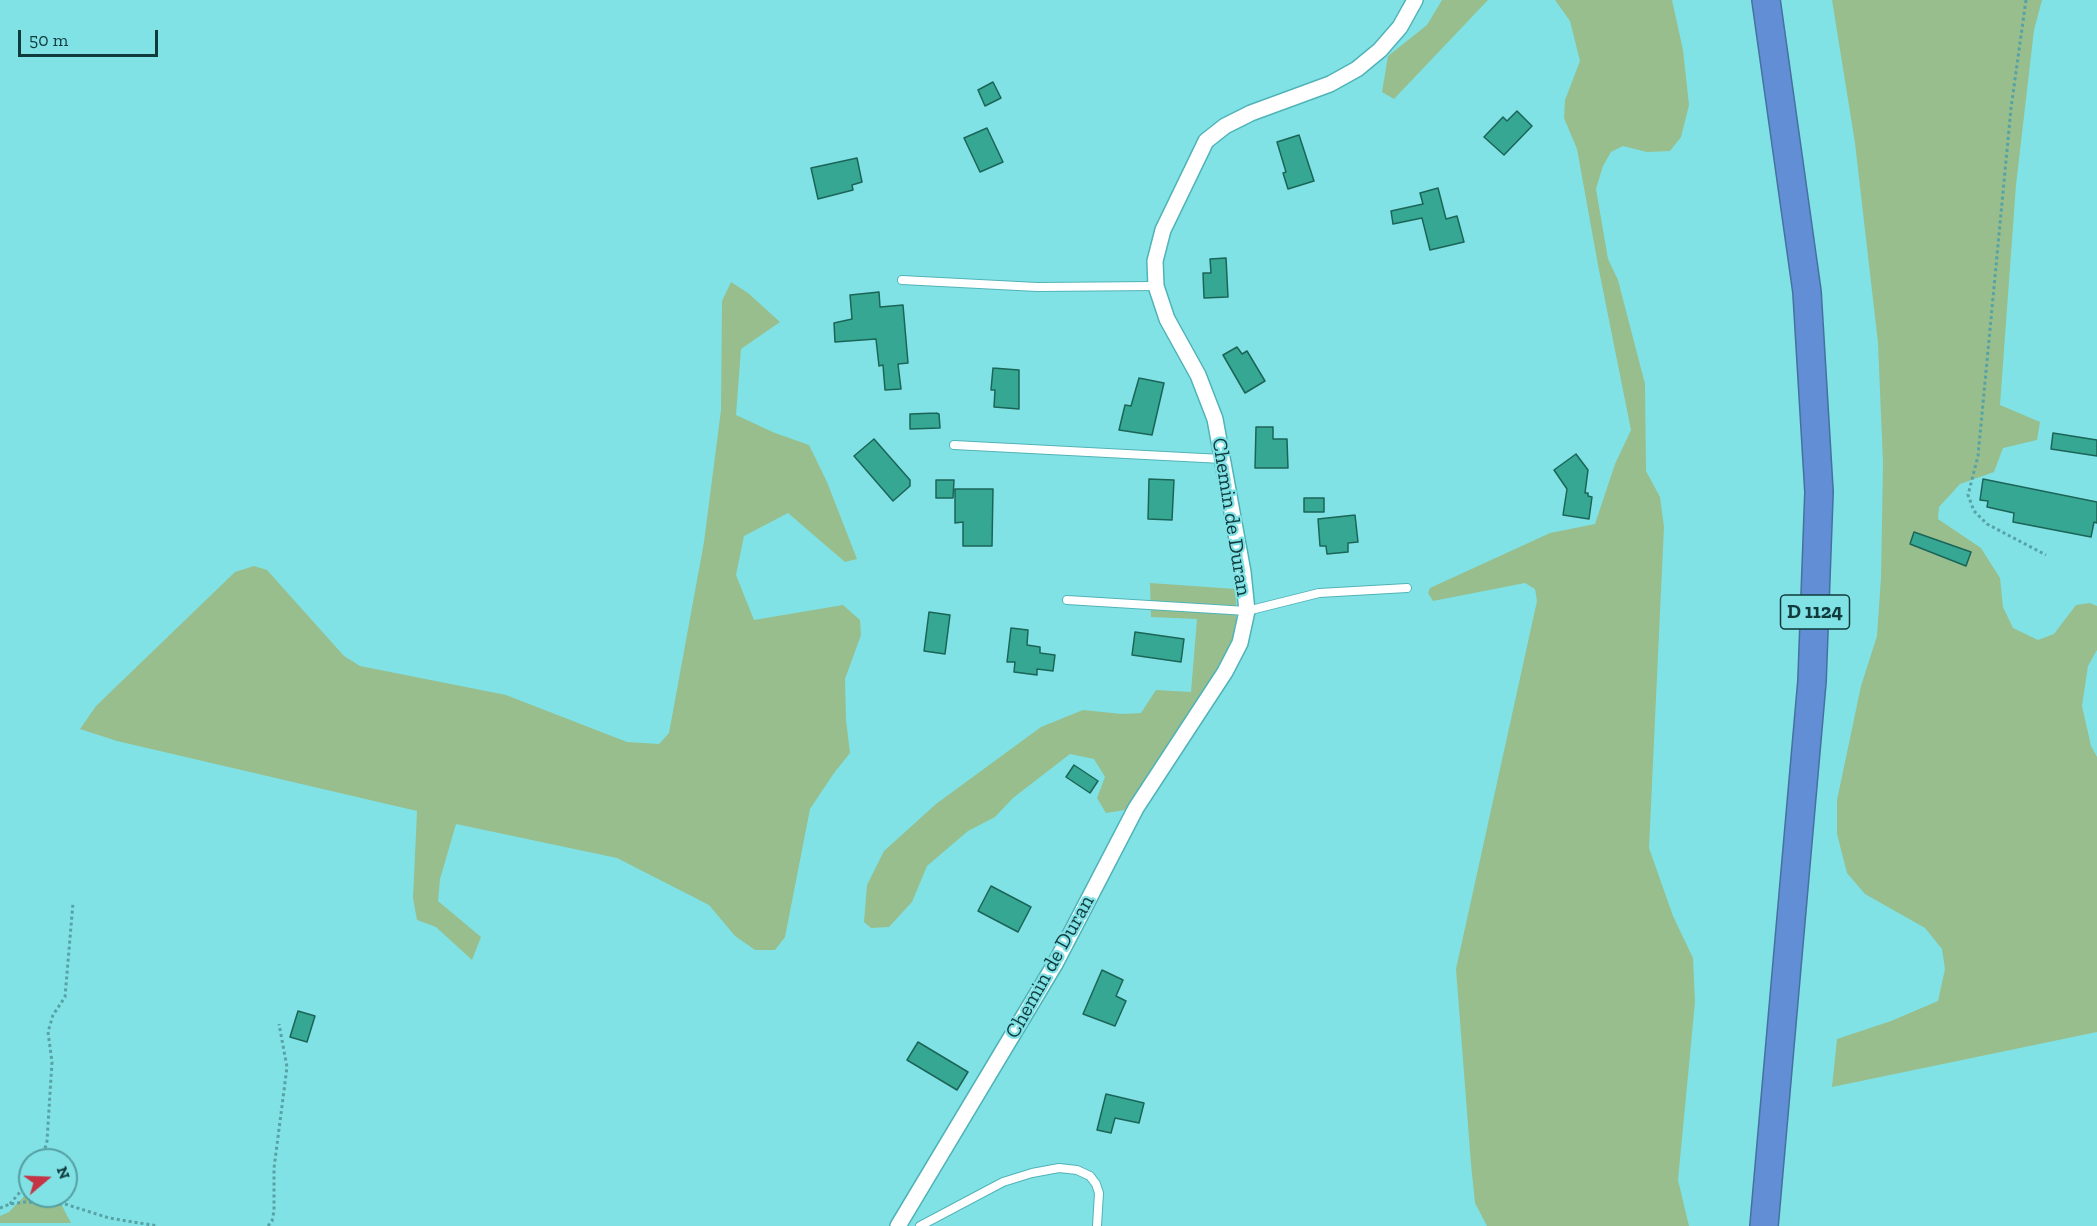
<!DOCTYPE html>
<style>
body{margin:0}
#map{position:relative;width:2097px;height:1226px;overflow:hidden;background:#81e2e6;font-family:"Zilla Slab",serif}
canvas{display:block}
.north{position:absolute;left:18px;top:1148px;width:60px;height:60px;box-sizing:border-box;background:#81e2e6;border:2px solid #549fa2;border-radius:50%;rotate:71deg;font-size:16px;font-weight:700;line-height:24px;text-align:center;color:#103b3c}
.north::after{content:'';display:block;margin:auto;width:21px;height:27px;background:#c43445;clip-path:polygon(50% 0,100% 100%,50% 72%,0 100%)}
.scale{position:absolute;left:18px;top:30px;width:140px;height:27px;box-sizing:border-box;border:3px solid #103b3c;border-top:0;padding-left:8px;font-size:18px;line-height:21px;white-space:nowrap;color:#103b3c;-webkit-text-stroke:4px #81e2e6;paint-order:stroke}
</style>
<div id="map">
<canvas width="2097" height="1226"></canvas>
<div class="north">N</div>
<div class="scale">50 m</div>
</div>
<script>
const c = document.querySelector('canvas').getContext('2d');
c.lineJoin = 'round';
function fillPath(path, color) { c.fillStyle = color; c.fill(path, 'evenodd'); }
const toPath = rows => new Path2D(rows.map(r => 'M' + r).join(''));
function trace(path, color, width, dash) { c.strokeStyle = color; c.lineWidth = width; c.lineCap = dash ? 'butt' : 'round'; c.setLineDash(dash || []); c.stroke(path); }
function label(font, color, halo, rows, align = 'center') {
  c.font = font + ' "Zilla Slab",serif'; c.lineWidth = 4.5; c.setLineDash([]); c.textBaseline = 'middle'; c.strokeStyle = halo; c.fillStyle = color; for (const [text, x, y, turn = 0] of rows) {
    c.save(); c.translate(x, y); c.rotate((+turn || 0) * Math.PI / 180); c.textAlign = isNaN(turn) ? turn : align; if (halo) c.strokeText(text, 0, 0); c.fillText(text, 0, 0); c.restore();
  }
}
const green = toPath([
 [1442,0,1488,0,1394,99,1382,92,1388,56,1427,25],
 [1555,0,1672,0,1683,50,1689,105,1681,137,1670,151,1647,152,1623,146,1611,152,1603,166,1596,189,1608,259,1618,280,1645,384,1646,471,1660,497,1664,527,1649,848,1673,916,1693,958,1695,1002,1678,1180,1689,1226,1487,1226,1475,1203,1471,1164,1456,969,1537,601,1535,589,1525,583,1433,601,1428,593,1430,588,1550,533,1595,524,1615,464,1631,430,1598,265,1577,149,1564,118,1565,100,1580,61,1570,21],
 [1832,0,2042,0,2034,30,2016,185,2000,405,2040,422,2037,440,2003,448,1994,472,1960,484,1939,507,1938,519,1981,548,2000,578,2003,607,2013,628,2038,640,2054,634,2076,605,2090,603,2097,606,2097,650,2088,666,2082,706,2091,746,2097,757,2097,1032,1832,1087,1837,1039,1891,1021,1938,1001,1945,969,1942,949,1925,928,1865,894,1847,873,1837,834,1837,800,1861,686,1877,636,1881,578,1883,463,1878,343,1855,143],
 [731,282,748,293,780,322,741,349,736,415,775,433,809,445,827,482,857,559,845,562,788,513,744,536,736,575,754,620,843,605,860,620,861,635,845,679,846,720,850,753,834,773,810,809,785,937,775,950,755,950,735,936,709,905,617,858,456,824,440,879,438,901,481,937,472,960,436,927,417,920,413,898,417,811,117,741,80,729,96,706,235,572,254,566,267,570,344,656,360,666,506,695,627,742,659,744,669,733,704,542,721,410,722,301],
 [1150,583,1236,589,1236,623,1231,644,1219,670,1125,810,1106,813,1097,798,1105,777,1094,759,1070,754,1013,798,995,817,968,831,927,866,912,902,889,927,871,928,864,922,867,885,884,851,936,804,1041,727,1083,710,1122,714,1141,713,1156,690,1191,692,1197,619,1151,617],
 [30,1190,30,1196,57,1196,71,1223,0,1223,0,1216,9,1212]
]);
const building = toPath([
 [993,82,1001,98,985,106,978,90,993,82],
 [1517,111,1532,126,1504,155,1484,137,1503,117,1507,121,1517,111],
 [987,128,1003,162,980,172,964,138,987,128],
 [1299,135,1314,181,1288,189,1283,173,1286,172,1277,142,1299,135],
 [857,158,862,182,852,185,853,190,818,199,811,168,857,158],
 [1438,188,1446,219,1457,216,1464,242,1430,250,1422,218,1393,224,1391,211,1423,204,1420,193,1438,188],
 [1226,258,1228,297,1204,298,1203,273,1211,273,1210,259,1226,258],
 [879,292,880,307,903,305,908,363,898,364,901,389,885,390,883,365,879,366,876,339,835,342,834,323,852,319,850,295,879,292],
 [1237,347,1242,354,1247,351,1265,381,1245,393,1223,355,1237,347],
 [993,368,1019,370,1019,409,994,407,995,390,991,390,993,368],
 [1139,378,1164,383,1152,435,1119,430,1125,405,1131,406,1139,378],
 [936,413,939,414,940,428,910,429,910,414,936,413],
 [1256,427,1273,427,1273,439,1287,439,1288,468,1255,468,1256,427],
 [2053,433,2097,440,2097,456,2051,449,2053,433],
 [874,439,910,480,910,486,893,501,854,456,874,439],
 [1576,454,1588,470,1585,493,1588,493,1588,496,1592,497,1589,519,1563,515,1567,489,1554,470,1576,454],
 [1149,479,1174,480,1172,520,1148,519,1149,479],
 [1983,479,2097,502,2097,523,2094,522,2091,537,2013,522,2014,513,1987,507,1988,501,1980,500,1983,479],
 [936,480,954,480,953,498,936,498,936,480],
 [955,489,993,489,992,546,963,546,963,522,955,523,955,489],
 [1304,498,1324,498,1324,512,1304,512,1304,498],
 [1355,515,1358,542,1348,543,1348,552,1327,554,1326,546,1320,546,1318,519,1355,515],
 [1914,532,1971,552,1966,566,1910,544,1914,532],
 [929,612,950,615,945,654,924,651,929,612],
 [1011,628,1028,630,1027,645,1040,647,1040,653,1055,655,1053,671,1037,669,1037,675,1014,672,1015,662,1007,662,1011,628],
 [1135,632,1184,639,1181,662,1132,655,1135,632],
 [1074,765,1098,781,1090,793,1066,777,1074,765],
 [991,886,1031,907,1018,932,978,911,991,886],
 [1102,970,1123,980,1116,996,1126,1001,1115,1026,1083,1014,1102,970],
 [298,1011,315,1016,307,1042,290,1037,298,1011],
 [918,1042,968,1072,957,1090,907,1060,918,1042],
 [1106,1094,1144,1103,1139,1123,1115,1118,1111,1133,1097,1130,1106,1094]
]);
const path = toPath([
 [2026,0,2011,108,1978,456,1968,495,1974,511,1987,524,2046,555],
 [42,1160,47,1141,52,1062,48,1032,53,1015,65,997,73,903],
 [10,1204,30,1180],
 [0,1208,10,1204,25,1202,65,1204,109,1218,158,1226],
 [268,1226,272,1221,274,1211,274,1168,287,1067,279,1024]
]);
const lane = toPath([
 [902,280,1037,287,1156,286],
 [954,445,1222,459],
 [1067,600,1247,611,1319,593,1407,588],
 [920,1226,1003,1182,1032,1173,1059,1168,1077,1170,1090,1176,1096,1184,1099,1193,1097,1226]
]);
const street = toPath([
 [898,1226,1055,964,1136,808,1225,672,1240,643,1247,611,1243,572,1215,419,1198,375,1167,319,1156,286,1155,261,1163,230,1206,141,1225,126,1251,113,1330,84,1357,69,1380,50,1400,27,1415,0]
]);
const highway = toPath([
 [1764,1226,1812,681,1819,492,1807,292,1766,0]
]);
const shields = [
 [1815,612,69]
];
const shieldNames = [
 ["D 1124",1815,612]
];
const streetNames = [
 ["Chemin de Duran",1231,517,81],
 ["Chemin de Duran",1050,967,-61]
];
fillPath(green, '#97be8c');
fillPath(building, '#36a793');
trace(building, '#1b6558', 1.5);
trace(lane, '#50b3b7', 10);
trace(street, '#50b3b7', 18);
trace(highway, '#45719f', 30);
trace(path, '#56a2a5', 3, [3, 3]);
trace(lane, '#fff', 8);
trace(street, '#fff', 15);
trace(highway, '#618ed5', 27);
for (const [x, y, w] of shields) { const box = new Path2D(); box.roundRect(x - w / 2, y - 17, w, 34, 4.5); c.fillStyle = '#81e2e6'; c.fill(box); trace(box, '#103b3c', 1.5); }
label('bold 20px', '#103b3c', null, shieldNames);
label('21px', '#103b3c', '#81e2e6', streetNames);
</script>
